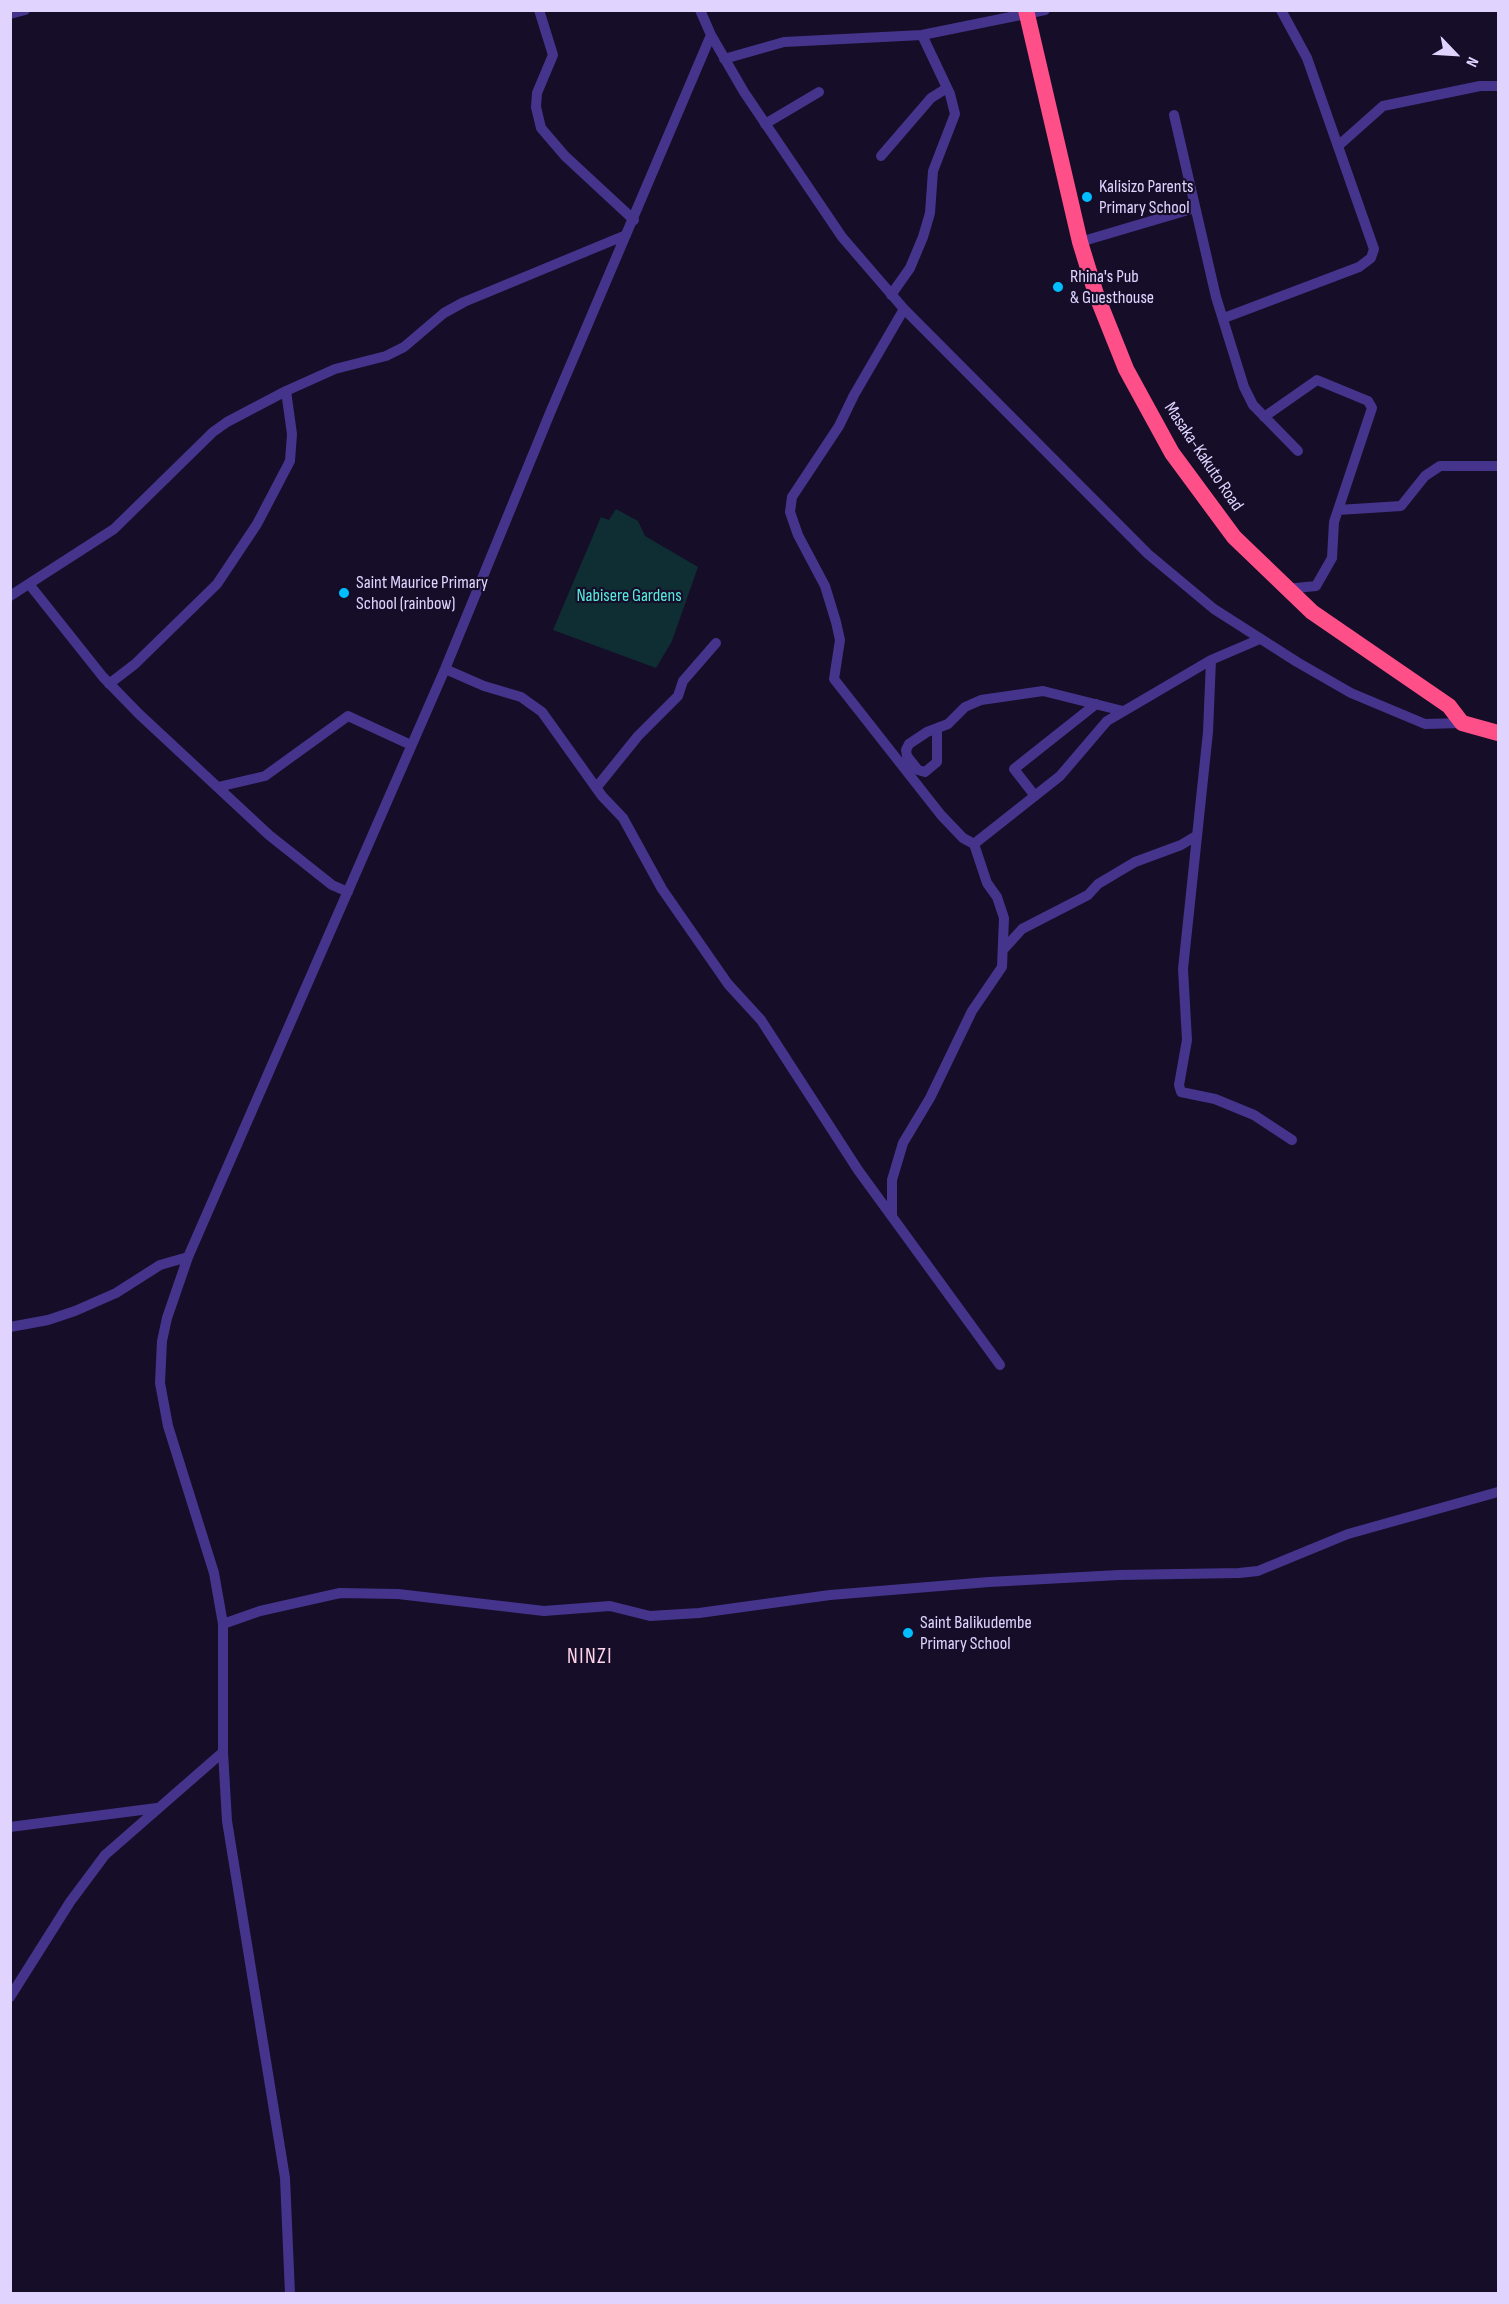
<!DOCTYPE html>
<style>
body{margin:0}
#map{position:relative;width:1509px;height:2304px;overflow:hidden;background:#160d28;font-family:"Sofia Sans Condensed",sans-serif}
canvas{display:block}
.frame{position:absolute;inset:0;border:12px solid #e0d4ff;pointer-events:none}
.north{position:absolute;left:1425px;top:24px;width:60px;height:60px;-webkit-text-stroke:4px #160d28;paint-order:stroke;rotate:115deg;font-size:16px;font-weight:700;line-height:24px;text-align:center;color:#e0d4ff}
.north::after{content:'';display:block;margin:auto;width:21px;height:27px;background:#e0d4ff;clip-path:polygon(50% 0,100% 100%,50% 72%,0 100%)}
</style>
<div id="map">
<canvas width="1509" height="2304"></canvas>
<div class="frame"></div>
<div class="north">N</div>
</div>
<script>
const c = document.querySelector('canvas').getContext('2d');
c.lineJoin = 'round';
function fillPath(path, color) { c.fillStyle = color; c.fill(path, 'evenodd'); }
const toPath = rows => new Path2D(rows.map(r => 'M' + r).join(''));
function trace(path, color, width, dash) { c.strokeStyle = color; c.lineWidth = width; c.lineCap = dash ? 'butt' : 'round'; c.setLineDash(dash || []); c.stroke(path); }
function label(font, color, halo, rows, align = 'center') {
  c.font = font + ' "Sofia Sans Condensed",sans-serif'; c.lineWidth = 4.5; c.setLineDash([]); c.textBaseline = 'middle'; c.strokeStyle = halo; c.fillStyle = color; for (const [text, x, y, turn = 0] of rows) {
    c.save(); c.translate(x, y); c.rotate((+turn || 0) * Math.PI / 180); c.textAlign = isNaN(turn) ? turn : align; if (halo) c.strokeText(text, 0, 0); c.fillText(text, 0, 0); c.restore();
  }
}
const green = toPath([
 [616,509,638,521,645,536,698,567,672,641,656,668,553,630,601,517,609,520]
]);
const minor = toPath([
 [539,10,553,55,537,93,536,107,541,128,565,156,634,220],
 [700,10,711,35,744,92,842,237,904,309,1148,554,1214,609,1297,662,1351,693,1425,724,1462,723],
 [10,14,25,10],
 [724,59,784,42,922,35,1045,10],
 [1174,115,1216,297,1244,387,1253,405,1298,451],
 [765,124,819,92],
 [1338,146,1383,106,1480,86,1498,86],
 [881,156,931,98,947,88],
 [1080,242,1195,208],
 [891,295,910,268,923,237,930,213,933,171,955,114,950,94,922,35],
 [1224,318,1359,267,1371,258,1374,249,1307,58,1281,10],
 [1264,417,1317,380,1368,401,1372,408,1334,522,1332,558,1316,586,1286,589],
 [1338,510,1401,506,1425,476,1440,466,1498,466],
 [29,584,103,677,139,714,269,835,332,885,348,892],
 [10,596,114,529,213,432,227,422,286,391,335,369,386,356,404,347,444,313,464,302,626,235],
 [1260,639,1211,660,1208,732,1183,969,1187,1040,1179,1085,1181,1092,1215,1099,1254,1115,1292,1140],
 [445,669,484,686,521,697,542,712,602,796,623,818,662,889,728,984,761,1020,858,1170,1000,1365],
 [109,684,135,664,217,584,257,524,290,461,292,434,286,391],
 [937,730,937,762,925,772,918,770,907,756,906,750,909,744,927,732,948,724,965,707,981,700,1043,691,1123,711],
 [218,787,265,776,348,716,411,745],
 [596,788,638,736,678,696,683,681,716,643],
 [1035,796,1014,769,1096,704],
 [974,844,1060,776,1107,721,1211,660],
 [1003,950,1022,929,1088,895,1098,884,1135,862,1181,845,1196,836],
 [892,1217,892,1180,903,1143,930,1098,972,1011,1002,967,1004,918,997,897,987,883,974,844,963,838,941,815,834,679,840,640,836,622,825,586,798,535,790,512,792,497,839,426,854,395,904,309],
 [10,1327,48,1320,75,1311,116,1293,160,1265,188,1257],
 [223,1624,260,1611,340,1593,398,1594,544,1611,610,1606,650,1616,699,1613,830,1595,989,1582,1119,1575,1239,1573,1258,1571,1348,1534,1498,1492],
 [10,1827,157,1808],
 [10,1997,70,1902,105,1855,223,1752],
 [290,2294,285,2178,227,1821,223,1752,223,1624,214,1573,168,1426,160,1383,162,1341,167,1318,188,1257,445,669,550,413,711,35]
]);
const highway = toPath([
 [1026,10,1080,242,1096,294,1126,369,1172,453,1234,537,1312,612,1449,706,1462,723,1498,733]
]);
const markers = [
 [1087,197,6,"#00beff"],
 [1058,287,6,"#00beff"],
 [344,593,6,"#00beff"],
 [908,1633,6,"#00beff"]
];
const poiNames = [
 ["Kalisizo Parents",1099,187],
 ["Primary School",1099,208],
 ["Rhina's Pub",1070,277],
 ["& Guesthouse",1070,298],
 ["Saint Maurice Primary",356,583],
 ["School (rainbow)",356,604],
 ["Saint Balikudembe",920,1623],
 ["Primary School",920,1644]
];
const streetNames = [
 ["Masaka-Kakuto Road",1203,457,56]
];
const parkNames = [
 ["Nabisere Gardens",629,596]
];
const quarterNames = [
 ["NINZI",590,1658]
];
fillPath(green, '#0f2e33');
trace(minor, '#45348c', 10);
trace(highway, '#ff4f88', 16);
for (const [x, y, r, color] of markers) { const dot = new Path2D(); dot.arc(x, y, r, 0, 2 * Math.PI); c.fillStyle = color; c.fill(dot); trace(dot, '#160d28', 2); }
label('18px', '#e0d4ff', '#160d28', poiNames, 'left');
label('18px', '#e0d4ff', '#160d28', streetNames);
label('18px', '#54ebdd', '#160d28', parkNames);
c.letterSpacing = '1.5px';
label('21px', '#ffd6ea', '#160d28', quarterNames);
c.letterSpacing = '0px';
</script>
